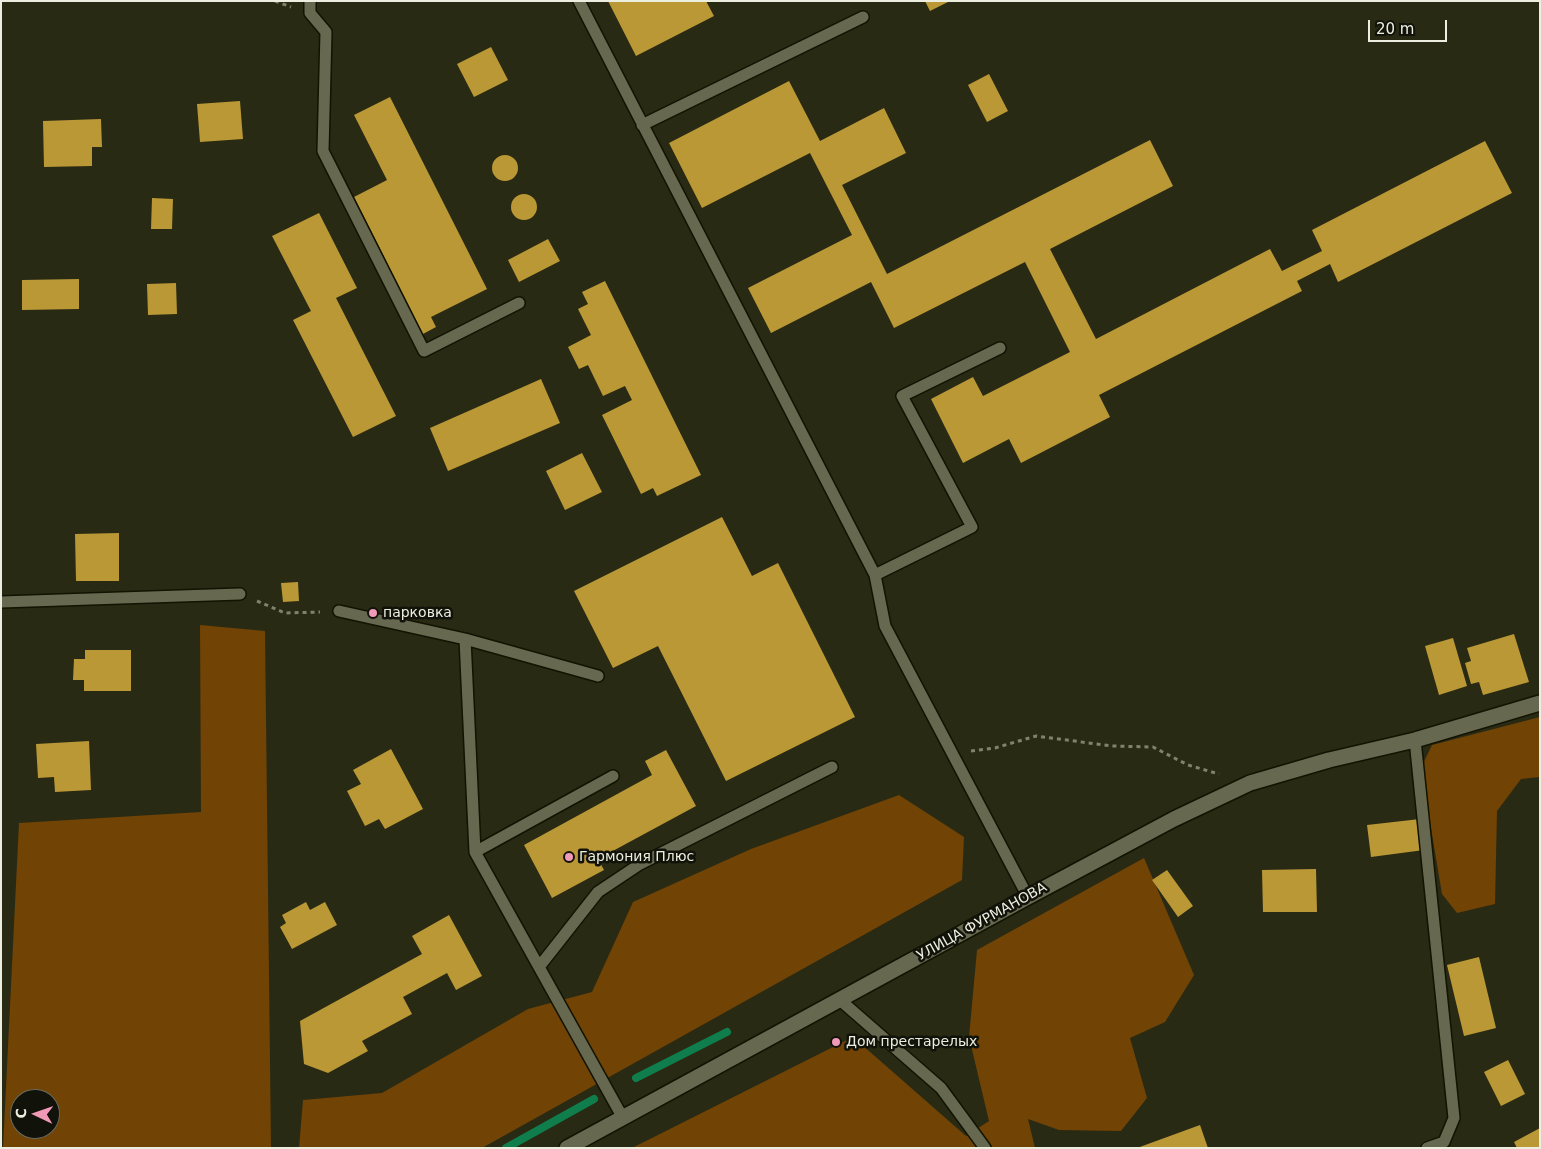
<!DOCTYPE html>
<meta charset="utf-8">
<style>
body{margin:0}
#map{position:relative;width:1541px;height:1149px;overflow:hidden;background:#292a14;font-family:"DejaVu Sans",sans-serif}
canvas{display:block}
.frame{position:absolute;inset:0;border:2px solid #eceee0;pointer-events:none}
.north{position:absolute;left:10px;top:1089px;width:50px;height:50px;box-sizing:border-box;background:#111209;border:1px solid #696a5f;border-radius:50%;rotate:273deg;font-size:14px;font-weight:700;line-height:20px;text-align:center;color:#eceee0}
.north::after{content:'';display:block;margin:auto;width:18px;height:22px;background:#f09ab7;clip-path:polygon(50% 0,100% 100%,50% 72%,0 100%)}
.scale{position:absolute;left:1368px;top:20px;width:79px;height:22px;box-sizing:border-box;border:2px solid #eceee0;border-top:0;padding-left:6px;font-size:15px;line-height:18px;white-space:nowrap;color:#eceee0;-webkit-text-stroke:4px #111209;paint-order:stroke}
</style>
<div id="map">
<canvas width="1541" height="1149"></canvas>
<div class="frame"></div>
<div class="north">С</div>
<div class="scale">20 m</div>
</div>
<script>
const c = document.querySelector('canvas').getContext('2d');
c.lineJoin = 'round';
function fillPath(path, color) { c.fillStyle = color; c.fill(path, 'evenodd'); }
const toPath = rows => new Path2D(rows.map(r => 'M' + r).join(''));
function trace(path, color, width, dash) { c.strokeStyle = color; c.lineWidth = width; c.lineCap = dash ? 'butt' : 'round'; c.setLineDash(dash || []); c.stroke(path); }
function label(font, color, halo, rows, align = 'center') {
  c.font = font + ' "DejaVu Sans",sans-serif'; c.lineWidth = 5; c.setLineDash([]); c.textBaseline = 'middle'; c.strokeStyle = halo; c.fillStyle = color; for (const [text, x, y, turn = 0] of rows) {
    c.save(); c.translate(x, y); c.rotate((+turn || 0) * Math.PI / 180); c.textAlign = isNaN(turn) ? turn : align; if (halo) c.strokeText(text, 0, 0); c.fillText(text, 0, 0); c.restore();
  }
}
const green = toPath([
 [200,625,265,631,271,1148,3,1148,19,823,201,812],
 [20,1099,50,1099,50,1129,20,1129],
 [1540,717,1540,777,1521,779,1497,811,1495,904,1457,913,1442,894,1421,768,1432,745],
 [899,795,964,837,962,880,482,1148,299,1148,303,1100,382,1093,528,1009,592,992,633,902,751,849],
 [1144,858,1194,975,1165,1022,1130,1038,1147,1098,1121,1131,1059,1130,1028,1119,1035,1148,632,1148,853,1037,966,1136,989,1121,969,1037,977,950]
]);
const stream = toPath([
 [636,1078,727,1032],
 [506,1148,594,1099]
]);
const building = toPath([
 [608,1,706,1,714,16,636,56],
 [925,1,950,1,930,11],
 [491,47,508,80,474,97,457,64],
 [989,74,1008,111,987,122,968,85],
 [789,81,820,141,884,108,906,153,842,185,887,274,1150,140,1173,186,1050,249,1096,339,1270,249,1282,271,1322,251,1312,230,1485,141,1512,193,1338,282,1330,264,1297,281,1302,291,1099,395,1110,417,1021,463,1009,439,963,463,931,399,973,377,983,396,1070,352,1025,262,894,328,871,282,771,333,748,288,852,235,810,153,702,208,669,143],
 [390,97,487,289,431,317,436,327,423,334,354,197,387,180,354,115],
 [240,101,243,139,200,142,197,104],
 [101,119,102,147,92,147,92,166,44,167,43,121],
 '492 168a13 13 0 1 1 26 0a13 13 0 1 1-26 0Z',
 '511 207a13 13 0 1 1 26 0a13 13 0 1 1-26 0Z',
 [152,198,173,199,172,229,151,229],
 [319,213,357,288,336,298,396,416,353,437,293,320,311,311,272,236],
 [548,239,560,261,519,282,508,260],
 [79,279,79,309,22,310,22,280],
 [605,281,701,475,657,496,653,488,641,494,602,415,632,400,625,386,603,396,588,365,579,369,568,347,591,335,578,309,588,304,582,292],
 [176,283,177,314,148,315,147,284],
 [541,379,560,423,448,471,430,428],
 [582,453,602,492,565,510,546,471],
 [722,517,752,576,778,563,855,717,726,781,658,646,613,668,574,591],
 [119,533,119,581,76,581,75,534],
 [298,582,299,601,283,602,281,583],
 [1514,634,1529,682,1483,695,1479,682,1471,684,1465,663,1471,661,1467,648],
 [1453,638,1467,686,1439,695,1425,646],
 [85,650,131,650,131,691,84,691,84,680,73,680,74,659,85,659],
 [89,741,91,790,55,792,54,777,38,778,36,744],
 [391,749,423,809,385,829,379,819,365,826,347,791,361,784,353,770],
 [666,750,696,806,598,859,604,870,552,898,524,845,652,775,645,761],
 [1420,819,1424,850,1371,857,1367,825],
 [1316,869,1317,912,1263,912,1262,870],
 [1167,870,1193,906,1178,917,1152,880],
 [306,902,310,910,325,902,337,925,292,949,280,927,286,923,282,915],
 [449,915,482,976,456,990,447,973,403,997,412,1014,362,1041,368,1051,328,1073,304,1064,300,1021,422,954,412,936],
 [1479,957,1496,1028,1464,1036,1447,965],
 [1508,1060,1525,1094,1501,1106,1484,1072],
 [1200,1125,1208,1148,1137,1148],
 [1540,1128,1540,1148,1517,1148,1514,1142]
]);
const path = toPath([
 [275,1,291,7],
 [257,601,285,613,320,612],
 [971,751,995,748,1036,736,1112,746,1153,747,1188,765,1219,774]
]);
const lane = toPath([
 [310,1,310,13,326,32,323,151,424,351,519,303],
 [579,1,875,575,972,527,902,396,1000,348],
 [642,125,863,17],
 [875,575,885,626,1028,897],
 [1,602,240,594],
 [339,611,465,639,475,852],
 [465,639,598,676],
 [1415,740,1454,1118,1444,1142,1427,1148],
 [613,776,475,852,623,1118],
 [539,967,598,892,640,864,832,767],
 [840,1000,941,1088,985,1148]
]);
const secondary = toPath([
 [567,1148,1028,897,1174,819,1250,783,1329,760,1415,740,1540,703]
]);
const markers = [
 [373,613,5,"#f09ab7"],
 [569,857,5,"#f09ab7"],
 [836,1042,5,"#f09ab7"]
];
const poiNames = [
 ["парковка",383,613],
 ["Гармония Плюс",579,857],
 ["Дом престарелых",846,1042]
];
const streetNames = [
 ["УЛИЦА ФУРМАНОВА",982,922,-29]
];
fillPath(green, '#714305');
trace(stream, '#0f7e4c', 8);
fillPath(building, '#bb9836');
trace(lane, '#121301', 14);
trace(secondary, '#121301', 18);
trace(path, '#80816f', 3, [4, 4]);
trace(lane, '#666850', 11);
trace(secondary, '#666850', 15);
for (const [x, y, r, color] of markers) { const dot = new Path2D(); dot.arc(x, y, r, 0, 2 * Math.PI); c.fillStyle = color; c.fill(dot); trace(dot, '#111209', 2); }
label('14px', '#eceee0', '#111209', poiNames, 'left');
label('14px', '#eceee0', '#111209', streetNames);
</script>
